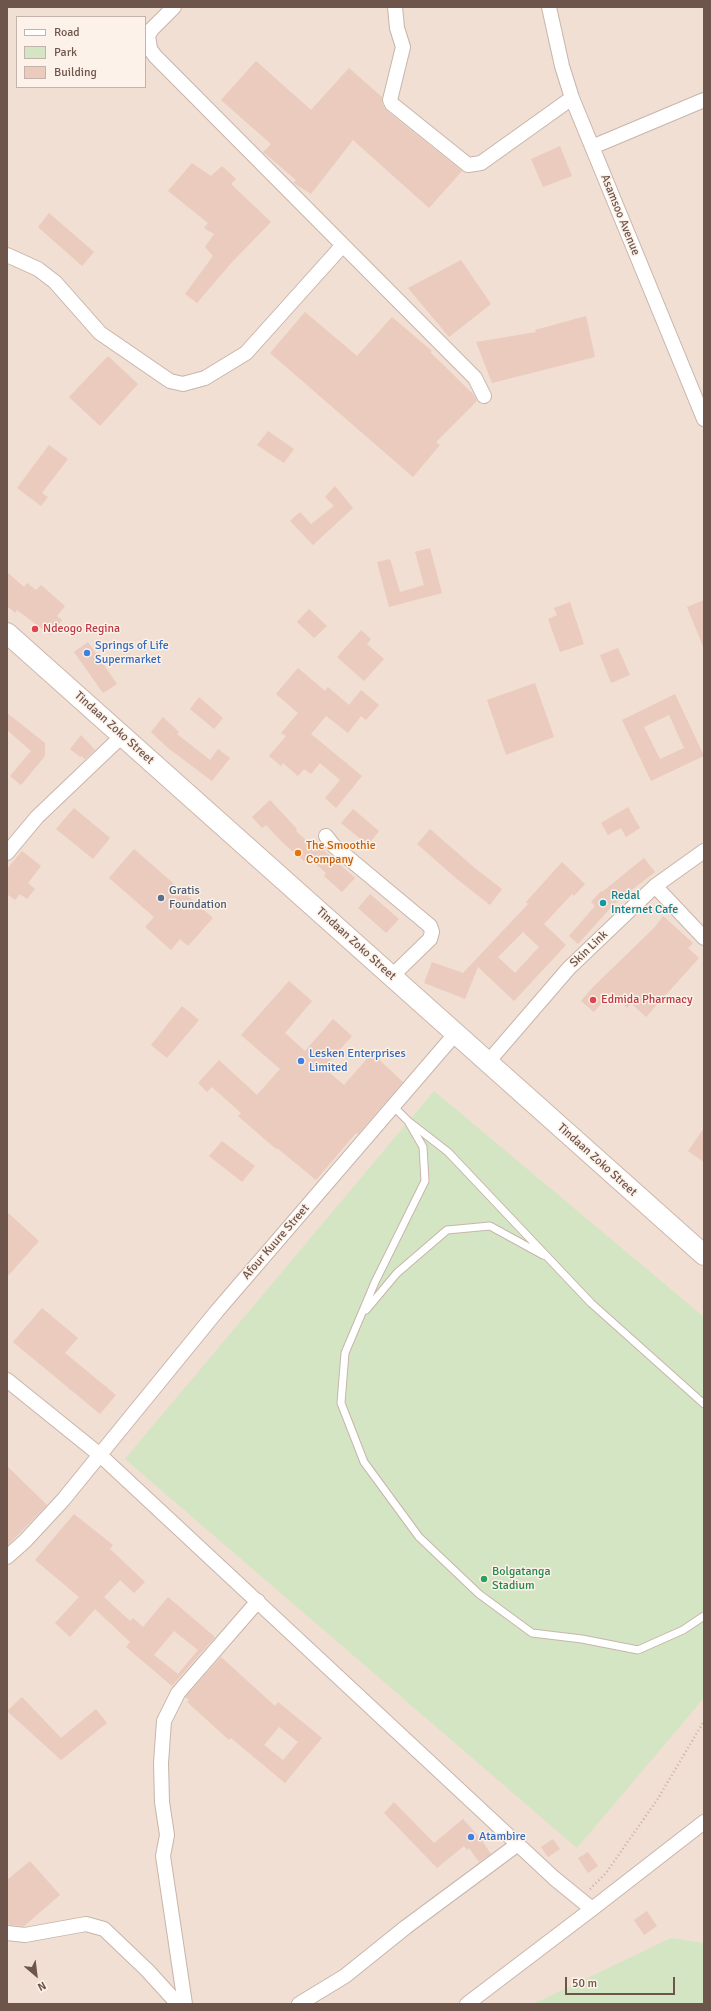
<!DOCTYPE html>
<style>
body{margin:0}
#map{position:relative;width:711px;height:2011px;overflow:hidden;background:#f9eee3;font-family:Signika,sans-serif}
canvas{display:block}
.frame{position:absolute;inset:0;border:8px solid #6e554c;pointer-events:none}
.legend{position:absolute;left:16px;top:16px;width:130px;height:72px;box-sizing:border-box;background:#fdf2e9;border:1px solid #c4b3aa;margin:0;padding:5px 7px;list-style:none;font-size:12px;color:#6e554c}
.legend li{display:flex;align-items:center;gap:8px;height:20px}
.legend b{width:20px;border:1px solid #c4b3aa}
.north{position:absolute;left:16px;top:1955px;width:40px;height:40px;-webkit-text-stroke:3px #fdf2e9;paint-order:stroke;rotate:152deg;font-size:11px;font-weight:700;line-height:16px;text-align:center;color:#6e554c}
.north::after{content:'';display:block;margin:auto;width:14px;height:18px;background:#6e554c;clip-path:polygon(50% 0,100% 100%,50% 72%,0 100%)}
.scale{position:absolute;left:565px;top:1977px;width:110px;height:18px;box-sizing:border-box;border:2px solid #6e554c;border-top:0;padding-left:5px;font-size:12px;line-height:14px;white-space:nowrap;color:#6e554c;-webkit-text-stroke:3px #fdf2e9;paint-order:stroke}
</style>
<div id="map">
<canvas width="711" height="2011"></canvas>
<div class="frame"></div>
<ul class="legend">
<li><b style="height:5px;background:#fff"></b>Road</li>
<li><b style="height:11px;background:#d4e5c4"></b>Park</li>
<li><b style="height:11px;background:#ebcbbe"></b>Building</li>
</ul>
<div class="north">N</div>
<div class="scale">50 m</div>
</div>
<script>
const c = document.querySelector('canvas').getContext('2d');
c.lineJoin = 'round';
function fillPath(path, color) { c.fillStyle = color; c.fill(path, 'evenodd'); }
const toPath = rows => new Path2D(rows.map(r => 'M' + r).join(''));
function trace(path, color, width, dash) { c.strokeStyle = color; c.lineWidth = width; c.lineCap = dash ? 'butt' : 'round'; c.setLineDash(dash || []); c.stroke(path); }
function label(font, color, halo, rows, align = 'center') {
  c.font = font + ' Signika,sans-serif'; c.lineWidth = 3; c.setLineDash([]); c.textBaseline = 'middle'; c.strokeStyle = halo; c.fillStyle = color; for (const [text, x, y, turn = 0] of rows) {
    c.save(); c.translate(x, y); c.rotate((+turn || 0) * Math.PI / 180); c.textAlign = isNaN(turn) ? turn : align; if (halo) c.strokeText(text, 0, 0); c.fillText(text, 0, 0); c.restore();
  }
}
const residential = toPath([
 [7,7,704,7,704,2004,7,2004],
 [17,17,145,17,145,87,17,87]
]);
const green = toPath([
 [434,1091,704,1317,704,1698,577,1848,125,1459],
 [671,1938,704,1943,704,2004,533,2004]
]);
const building = toPath([
 [256,61,311,110,349,68,382,97,382,104,387,111,462,171,429,208,353,140,311,194,295,184,293,183,296,180,263,152,271,144,221,100],
 [560,146,572,176,543,187,531,159],
 [192,163,211,176,222,166,236,179,231,184,271,222,232,262,197,303,185,294,213,256,205,247,214,234,204,228,208,223,168,191],
 [49,213,94,252,82,266,38,227],
 [461,260,491,304,449,337,408,288],
 [305,312,357,356,392,317,432,351,430,352,474,395,477,401,436,442,440,445,413,477,270,353],
 [586,316,595,357,492,383,476,342,536,332,535,330],
 [108,356,138,384,100,426,69,397],
 [268,431,294,449,284,463,257,445],
 [49,445,68,459,42,493,48,497,41,506,17,488],
 [335,486,353,508,313,545,290,521,300,512,311,524,334,506,325,497],
 [430,548,442,593,389,607,377,562,390,559,400,592,424,585,415,552],
 [7,572,24,587,27,583,36,590,41,585,65,606,57,616,62,620,50,635,17,610,15,613,7,606],
 [704,600,704,649,687,607],
 [570,602,584,644,560,652,548,619,557,615,554,608],
 [309,609,327,626,314,638,297,622],
 [361,630,371,639,367,644,384,659,364,681,337,657],
 [88,642,117,684,103,693,74,652],
 [618,648,630,675,611,683,600,655],
 [298,668,325,691,328,687,349,705,361,690,379,705,366,720,361,716,348,733,326,716,311,734,362,776,336,808,325,798,340,780,320,763,311,774,304,769,298,776,283,763,281,766,269,756,286,736,281,733,298,713,276,694],
 [535,683,554,737,506,755,487,700],
 [675,694,704,756,651,781,622,720],
 [669,715,684,748,660,759,644,727],
 [199,697,223,718,214,729,190,709],
 [7,713,45,743,45,756,21,785,10,776,31,751,7,730],
 [163,717,179,732,177,734,210,760,218,749,230,758,212,781,168,748,151,732],
 [81,735,95,750,85,759,81,756,80,757,70,749],
 [270,800,297,829,296,831,315,849,318,845,355,878,342,892,324,876,326,873,308,857,304,861,283,843,266,825,262,828,252,817],
 [628,807,640,828,626,837,621,828,608,835,601,823],
 [74,808,110,838,93,859,56,829],
 [353,809,379,831,368,845,341,823],
 [430,829,476,869,502,889,490,905,457,879,417,844],
 [134,849,213,918,188,946,180,939,171,950,145,927,154,917,109,878],
 [22,851,41,866,28,883,35,889,27,899,20,894,15,900,7,894,7,869],
 [644,858,655,872,614,904,578,944,569,936,595,906,591,902,601,891,602,892],
 [562,862,585,884,574,896,572,894,544,924,566,945,514,1001,478,967,465,999,424,983,432,962,463,973,528,904,526,902],
 [523,932,539,947,515,973,498,957],
 [370,894,399,919,386,933,358,908],
 [663,916,693,943,688,948,699,958,646,1017,631,1003,627,1008,611,992,594,1012,581,1001,592,988,655,927],
 [289,981,312,1001,285,1033,305,1051,333,1019,352,1036,324,1068,344,1085,372,1053,403,1082,358,1134,356,1133,316,1180,277,1148,276,1149,238,1116,241,1113,212,1087,207,1092,198,1083,219,1060,257,1095,280,1069,241,1035],
 [182,1006,199,1020,167,1058,151,1045],
 [704,1128,704,1162,688,1151],
 [222,1141,255,1166,242,1182,209,1156],
 [7,1212,39,1241,7,1277],
 [42,1308,78,1338,65,1353,116,1395,100,1414,13,1342],
 [7,1466,47,1505,7,1546],
 [74,1514,113,1545,110,1549,145,1582,134,1593,120,1580,104,1597,130,1621,133,1618,143,1627,168,1597,215,1637,172,1686,126,1647,130,1642,95,1609,70,1637,55,1623,79,1597,35,1560],
 [174,1631,198,1650,178,1674,154,1655],
 [221,1657,275,1706,278,1702,322,1738,285,1783,231,1738,229,1740,187,1702,189,1700,185,1697],
 [279,1727,298,1742,283,1760,264,1745],
 [22,1697,61,1738,96,1709,107,1723,61,1760,7,1711],
 [394,1802,434,1843,463,1819,481,1839,491,1854,479,1862,469,1848,467,1850,464,1846,437,1868,384,1813],
 [553,1839,560,1849,548,1857,541,1847],
 [588,1852,598,1866,588,1873,578,1858],
 [30,1861,60,1895,24,1926,10,1925,7,1923,7,1880],
 [647,1911,657,1926,644,1935,634,1920]
]);
const path = toPath([
 [590,1889,606,1873,657,1800,704,1721]
]);
const service = toPath([
 [393,1106,408,1121,448,1152,591,1303,704,1404],
 [408,1121,423,1147,425,1181,375,1282,345,1353,341,1403,364,1462,419,1537,479,1594,532,1633,582,1639,638,1650,683,1630,704,1616],
 [366,1310,397,1273,447,1230,490,1226,543,1255]
]);
const minor = toPath([
 [174,7,152,29,148,35,150,49,155,56,475,378,484,396],
 [395,7,397,28,403,47,390,100,392,104,468,165,481,163,572,98],
 [549,7,562,66,572,98,704,419],
 [592,147,704,100],
 [7,255,38,269,55,282,100,333,170,381,183,384,205,378,246,353,343,245],
 [326,836,334,846,430,926,432,932,430,939,392,976],
 [7,853,37,817,122,736],
 [655,886,704,938],
 [488,1062,569,968,655,886,704,851],
 [7,1380,100,1455,554,1878,592,1909,704,1822],
 [7,1557,25,1541,63,1500,217,1311,456,1033],
 [7,1933,25,1935,86,1924,104,1929,147,1970,178,2004],
 [185,2004,163,1856,167,1835,162,1802,161,1763,164,1721,178,1693,258,1601],
 [299,2004,345,1976,406,1927,518,1844],
 [467,2004,592,1909]
]);
const secondary = toPath([
 [7,633,704,1255]
]);
const markers = [
 [35,629,4,"#e0444e"],
 [87,653,4,"#3f7fe0"],
 [298,853,4,"#e8710a"],
 [161,898,4,"#5c6f8a"],
 [603,903,4,"#0f9aa8"],
 [593,1000,4,"#e0444e"],
 [301,1061,4,"#3f7fe0"],
 [484,1579,4,"#2e9e5b"],
 [471,1837,4,"#3f7fe0"]
];
const streetNames = [
 ["Asamsoo Avenue",620,215,68],
 ["Tindaan Zoko Street",114,728,42],
 ["Tindaan Zoko Street",356,944,42],
 ["Skin Link",589,949,-44],
 ["Tindaan Zoko Street",597,1160,42],
 ["Afour Kuure Street",276,1242,-49]
];
const healthNames = [
 ["Ndeogo Regina",43,629],
 ["Edmida Pharmacy",601,1000]
];
const shopNames = [
 ["Springs of Life",95,646],
 ["Supermarket",95,660],
 ["Lesken Enterprises",309,1054],
 ["Limited",309,1068],
 ["Atambire",479,1837]
];
const foodNames = [
 ["The Smoothie",306,846],
 ["Company",306,860]
];
const serviceNames = [
 ["Gratis",169,891],
 ["Foundation",169,905]
];
const cultureNames = [
 ["Redal",611,896],
 ["Internet Cafe",611,910]
];
const leisureNames = [
 ["Bolgatanga",492,1572],
 ["Stadium",492,1586]
];
fillPath(residential, '#f0dfd2');
fillPath(green, '#d4e5c4');
fillPath(building, '#ebcbbe');
trace(service, '#c8b5ab', 9);
trace(minor, '#c8b5ab', 16);
trace(secondary, '#cdb7ac', 22);
trace(path, '#cfaea2', 2.5, [1, 3]);
trace(service, '#fff', 7);
trace(minor, '#fff', 14);
trace(secondary, '#fff', 20);
for (const [x, y, r, color] of markers) { const dot = new Path2D(); dot.arc(x, y, r, 0, 2 * Math.PI); c.fillStyle = color; c.fill(dot); trace(dot, '#fdf2e9', 1.5); }
label('12px', '#6e554c', '#fdf2e9', streetNames);
label('12px', '#be3a42', '#fdf2e9', healthNames, 'left');
label('12px', '#366cbe', '#fdf2e9', shopNames, 'left');
label('12px', '#c56008', '#fdf2e9', foodNames, 'left');
label('12px', '#4e5e75', '#fdf2e9', serviceNames, 'left');
label('12px', '#0d838f', '#fdf2e9', cultureNames, 'left');
label('12px', '#27864d', '#fdf2e9', leisureNames, 'left');
</script>
